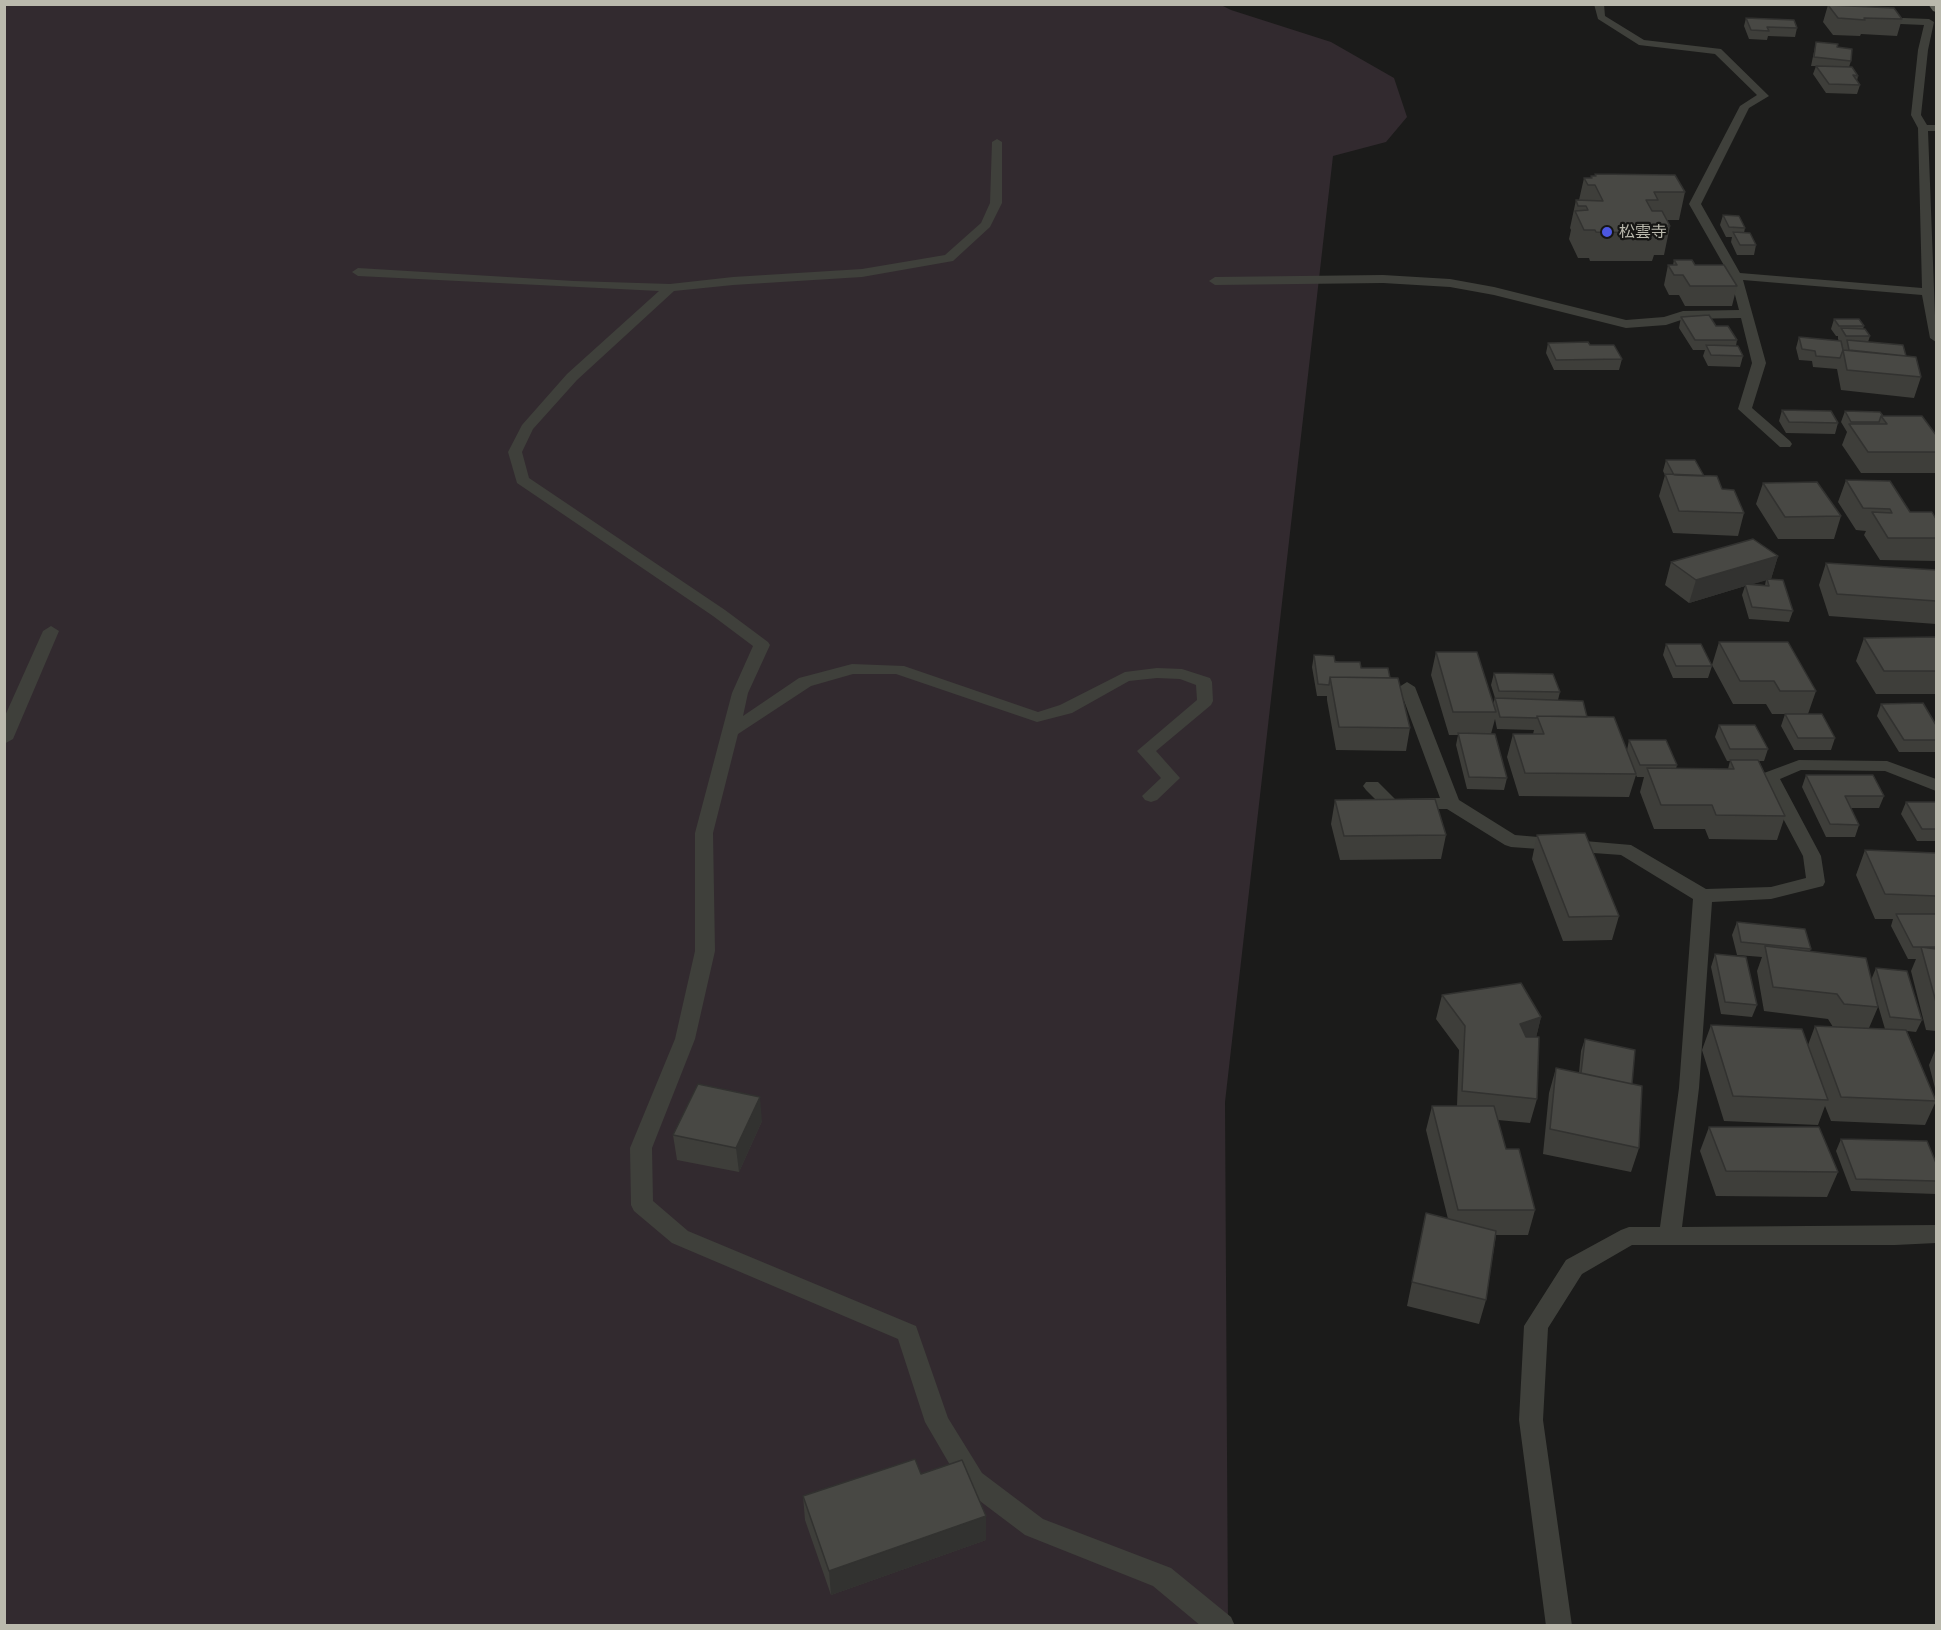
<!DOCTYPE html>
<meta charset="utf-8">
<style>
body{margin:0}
#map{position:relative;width:1941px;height:1630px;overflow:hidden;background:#1b1b1a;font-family:Quicksand,sans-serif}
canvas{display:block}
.frame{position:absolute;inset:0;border:6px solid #bab9ad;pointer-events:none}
</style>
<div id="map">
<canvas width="1941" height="1630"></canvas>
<div class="frame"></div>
</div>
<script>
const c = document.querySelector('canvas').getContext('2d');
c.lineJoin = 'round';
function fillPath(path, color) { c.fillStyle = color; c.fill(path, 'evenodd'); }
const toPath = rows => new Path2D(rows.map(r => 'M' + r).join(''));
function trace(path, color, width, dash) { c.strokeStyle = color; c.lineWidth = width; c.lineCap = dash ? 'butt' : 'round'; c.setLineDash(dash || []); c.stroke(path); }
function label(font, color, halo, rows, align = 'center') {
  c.font = font + ' Quicksand,"Noto Sans JP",sans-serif'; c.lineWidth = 4.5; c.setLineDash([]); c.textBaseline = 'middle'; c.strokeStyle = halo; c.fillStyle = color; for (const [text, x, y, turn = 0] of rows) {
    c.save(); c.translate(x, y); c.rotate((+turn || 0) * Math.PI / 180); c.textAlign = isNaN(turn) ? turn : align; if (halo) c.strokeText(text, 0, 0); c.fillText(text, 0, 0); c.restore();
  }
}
const green = toPath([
 [5,5,1221,5,1231,10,1331,42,1394,78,1407,117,1386,142,1333,156,1225,1102,1228,1625,5,1626]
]);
const minor = toPath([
 [1594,4,1604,4,1605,16,1644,40,1721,49,1769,96,1749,108,1701,204,1740,273,1922,288,1918,128,1911,115,1918,50,1924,25,1877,23,1872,20,1877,17,1929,19,1934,22,1928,50,1921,115,1927,125,1936,125,1936,131,1928,131,1936,342,1930,338,1922,295,1743,280,1766,363,1752,408,1790,441,1792,444,1790,447,1780,447,1738,409,1752,363,1741,318,1684,319,1666,325,1626,328,1494,295,1450,287,1383,283,1215,285,1209,281,1215,277,1383,275,1450,279,1494,287,1626,320,1664,317,1683,311,1739,310,1730,276,1689,204,1740,106,1757,95,1715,54,1639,45,1598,19,1594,4],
 [997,139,1002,142,1002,203,990,227,953,261,862,277,733,285,674,291,577,380,533,429,522,452,529,478,725,610,768,642,770,645,748,693,743,716,799,678,852,664,904,666,1038,712,1060,705,1125,672,1157,668,1182,669,1210,678,1212,682,1213,701,1211,705,1156,751,1180,778,1157,800,1151,802,1145,800,1142,796,1161,778,1137,751,1197,700,1196,685,1180,679,1157,678,1129,681,1072,713,1037,722,896,674,853,674,811,686,738,734,713,833,715,951,695,1039,652,1148,653,1201,688,1231,916,1326,948,1418,982,1473,1043,1519,1171,1568,1231,1617,1235,1626,1201,1626,1153,1586,1025,1535,964,1489,925,1422,898,1339,672,1243,634,1211,631,1205,630,1148,675,1039,695,951,695,833,732,693,753,646,713,616,517,483,508,452,522,425,567,374,659,291,358,276,352,272,358,268,574,281,670,284,733,277,862,269,945,255,981,223,990,203,992,142,997,139],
 [51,626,59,631,13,739,4,744,4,718,43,631,51,626],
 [1407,682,1415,687,1459,800,1515,835,1631,845,1706,889,1771,887,1806,878,1803,856,1761,777,1764,773,1799,760,1887,761,1936,779,1936,791,1885,771,1801,770,1780,779,1821,856,1825,882,1823,886,1771,899,1712,902,1699,1088,1682,1227,1936,1225,1936,1243,1895,1245,1632,1245,1582,1274,1548,1328,1543,1420,1572,1626,1546,1626,1519,1420,1524,1326,1566,1260,1621,1230,1629,1227,1660,1227,1679,1088,1693,899,1621,855,1511,847,1505,845,1447,809,1385,809,1366,790,1363,786,1366,782,1378,782,1395,799,1440,798,1399,687,1407,682]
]);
const major = toPath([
 [1928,4,1936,4,1936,12,1933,11,1928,4]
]);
const wall = toPath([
 [1828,5,1902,19,1897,36,1861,34,1860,36,1833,35,1823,22],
 [1746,18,1797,28,1795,37,1768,36,1767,40,1749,39,1744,26],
 [1816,42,1837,47,1851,61,1849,67,1858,76,1857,81,1860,85,1857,94,1826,93,1813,74,1816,66,1811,66],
 [1595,174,1685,192,1679,220,1667,220,1670,226,1664,255,1654,255,1652,261,1590,261,1589,258,1578,258,1569,239,1571,230,1570,228,1576,200,1579,200,1584,178,1591,178,1591,176,1595,176],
 [1723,215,1745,228,1744,233,1756,245,1754,255,1737,255,1731,242,1732,237,1726,237,1720,225],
 [1674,260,1695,265,1737,286,1732,306,1685,306,1679,295,1669,295,1664,285,1668,265,1673,265],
 [1681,317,1716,326,1737,340,1736,346,1743,356,1740,367,1708,366,1703,356,1705,350,1693,350,1679,328],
 [1834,319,1864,326,1863,329,1870,336,1868,342,1906,356,1921,377,1914,398,1841,390,1837,369,1813,367,1812,361,1799,360,1796,348,1799,337,1839,341,1838,339,1838,336,1836,336,1831,329],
 [1548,343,1590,345,1622,359,1619,370,1554,370,1546,353],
 [1782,410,1838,423,1835,434,1786,433,1779,421],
 [1845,411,1883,416,1936,435,1936,473,1861,473,1842,445,1847,432,1841,422],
 [1666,460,1704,476,1722,489,1744,513,1738,536,1673,533,1659,496,1665,475,1663,471],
 [1846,480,1910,512,1936,519,1936,561,1880,560,1864,535,1866,531,1856,530,1838,502],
 [1763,483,1841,516,1834,539,1778,539,1756,504],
 [1778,556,1771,579,1793,611,1789,622,1749,619,1742,595,1745,586,1689,603,1665,585,1671,562],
 [1766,580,1765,585,1752,584],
 [1826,563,1936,570,1936,624,1829,616,1819,585],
 [1936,637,1936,694,1876,694,1856,661,1864,638],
 [1719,642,1816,691,1808,714,1835,738,1831,750,1794,750,1781,726,1785,714,1772,714,1766,704,1733,704,1712,665],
 [1666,644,1712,666,1708,678,1673,678,1663,655],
 [1436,652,1493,704,1495,698,1491,685,1494,673,1560,692,1558,700,1587,717,1627,750,1629,740,1677,765,1676,769,1728,769,1730,761,1727,761,1715,737,1719,725,1768,749,1764,761,1759,761,1785,816,1777,840,1709,839,1705,829,1654,829,1640,792,1644,777,1637,777,1636,775,1629,797,1519,796,1507,757,1513,734,1533,734,1534,730,1497,729,1495,719,1491,734,1507,778,1504,790,1467,789,1456,745,1458,735,1449,735,1431,675],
 [1314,655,1361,668,1390,678,1410,728,1406,751,1336,750,1327,700,1327,696,1317,696,1312,667],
 [1881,704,1936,725,1936,752,1899,752,1877,716],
 [1806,775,1884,796,1879,808,1851,808,1859,825,1855,837,1826,837,1802,787],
 [1335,800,1446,835,1441,859,1340,860,1331,824],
 [1906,802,1936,802,1936,841,1917,841,1901,814],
 [1537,835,1619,916,1612,940,1563,941,1532,859],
 [1865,850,1936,853,1936,1031,1926,1030,1911,971,1916,959,1908,959,1891,926,1893,919,1875,919,1856,875],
 [1737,922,1811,949,1810,951,1871,980,1876,968,1922,1020,1916,1032,1907,1031,1936,1101,1925,1125,1831,1121,1825,1106,1818,1125,1724,1121,1702,1050,1711,1025,1808,1045,1815,1026,1833,1027,1828,1019,1764,1011,1757,971,1762,957,1737,955,1732,935],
 [1875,995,1885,1029,1869,1028,1878,1007],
 [1715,954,1757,1005,1752,1017,1721,1014,1711,967],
 [1442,995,1541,1017,1536,1037,1537,1099,1530,1123,1498,1120,1506,1149,1535,1210,1528,1235,1496,1235,1486,1300,1479,1324,1407,1306,1426,1213,1448,1219,1426,1130,1432,1106,1457,1106,1459,1050,1436,1019],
 [1585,1039,1632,1084,1639,1148,1631,1172,1543,1154,1549,1093,1556,1068,1579,1073,1581,1051],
 [1936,1048,1936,1092,1929,1065],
 [762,1121,739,1172,677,1160,673,1135],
 [1709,1127,1838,1172,1827,1197,1716,1196,1700,1151],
 [1841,1139,1936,1163,1936,1194,1851,1191,1836,1151],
 [921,1474,986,1540,831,1595,805,1520,803,1496]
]);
const shadedWall = toPath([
 [1778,556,1771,579,1746,586,1745,584,1745,586,1689,603,1696,580],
 [1541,1017,1535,1042,1514,1049,1520,1024],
 [760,1097,762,1121,739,1172,736,1148],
 [986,1516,986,1540,831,1595,829,1571]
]);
const building = toPath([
 [1828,5,1894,8,1902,19,1864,18,1865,20,1838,18,1828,5],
 [1746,18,1794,20,1797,28,1767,27,1769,31,1751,30,1746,18],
 [1816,42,1838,44,1837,47,1852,49,1851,61,1814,57,1816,42],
 [1816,66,1852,67,1858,76,1853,75,1860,85,1829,84,1816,66],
 [1595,174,1675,175,1685,192,1654,192,1658,200,1646,200,1652,211,1662,211,1670,226,1655,226,1659,233,1596,232,1595,230,1584,230,1575,211,1588,210,1586,206,1578,206,1576,200,1603,201,1595,185,1588,185,1584,178,1592,178,1591,176,1596,176,1595,174],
 [1723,215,1739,216,1745,228,1729,227,1723,215],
 [1733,232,1750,233,1756,245,1740,245,1733,232],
 [1674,260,1692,260,1695,265,1724,265,1737,286,1690,286,1683,275,1674,275,1668,265,1677,265,1674,260],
 [1709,315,1716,326,1728,326,1737,340,1695,340,1681,317,1709,315],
 [1834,319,1859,319,1864,326,1839,326,1834,319],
 [1841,328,1865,329,1870,336,1846,336,1841,328],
 [1799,337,1841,341,1843,350,1840,358,1816,356,1815,351,1802,349,1799,337],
 [1847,340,1903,345,1906,356,1849,350,1847,340],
 [1588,342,1590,345,1614,345,1622,359,1556,360,1548,343,1588,342],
 [1706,345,1738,346,1743,356,1711,355,1706,345],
 [1843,350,1916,357,1921,377,1847,370,1843,350],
 [1782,410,1831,411,1838,423,1789,422,1782,410],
 [1845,411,1880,412,1883,416,1881,416,1879,422,1851,422,1845,411],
 [1881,416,1922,416,1936,435,1936,452,1868,452,1849,424,1887,424,1881,416],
 [1666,460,1695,460,1704,476,1674,475,1666,460],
 [1665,474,1717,476,1722,489,1734,490,1744,513,1679,511,1665,474],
 [1846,480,1890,481,1910,512,1932,512,1936,519,1936,538,1888,538,1872,512,1892,513,1890,509,1863,508,1846,480],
 [1817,482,1841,516,1785,517,1763,483,1817,482],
 [1753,539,1778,556,1696,580,1671,562,1753,539],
 [1826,563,1936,570,1936,601,1837,594,1826,563],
 [1767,579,1783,580,1793,611,1752,607,1745,584,1769,586,1767,579],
 [1936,637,1936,671,1884,671,1864,638,1936,637],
 [1719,642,1788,642,1816,691,1780,691,1774,681,1740,681,1719,642],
 [1666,644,1701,644,1712,666,1676,666,1666,644],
 [1436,652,1477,652,1496,712,1453,712,1436,652],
 [1314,655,1334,656,1335,662,1360,662,1361,668,1388,668,1390,678,1330,677,1329,685,1318,684,1314,655],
 [1494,673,1553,674,1560,692,1499,691,1494,673],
 [1330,677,1398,678,1410,728,1339,727,1330,677],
 [1495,698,1583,701,1587,717,1537,716,1537,718,1500,717,1495,698],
 [1923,703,1936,725,1936,740,1904,740,1881,704,1923,703],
 [1785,714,1822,714,1835,738,1798,738,1785,714],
 [1537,716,1614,717,1636,774,1525,773,1513,734,1544,734,1537,716],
 [1719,725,1755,725,1768,749,1730,749,1719,725],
 [1458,733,1495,734,1507,778,1469,777,1458,733],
 [1629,740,1666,740,1677,765,1640,765,1629,740],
 [1730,760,1758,760,1785,816,1716,815,1712,805,1661,805,1647,768,1734,769,1730,760],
 [1806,775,1873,775,1884,796,1845,796,1859,825,1830,824,1806,775],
 [1435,799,1446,835,1344,836,1335,800,1435,799],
 [1906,802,1936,802,1936,829,1922,829,1906,802],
 [1585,833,1619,916,1569,917,1537,835,1585,833],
 [1865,850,1936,853,1936,896,1885,894,1865,850],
 [1896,914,1936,914,1936,947,1913,947,1896,914],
 [1737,922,1805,929,1811,949,1741,942,1737,922],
 [1765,946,1866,958,1878,1007,1844,1004,1837,994,1773,987,1765,946],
 [1921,947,1936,949,1936,1002,1921,947],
 [1715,954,1746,957,1757,1005,1725,1002,1715,954],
 [1876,968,1907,971,1922,1020,1890,1017,1876,968],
 [1521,983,1541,1017,1520,1024,1526,1037,1539,1037,1537,1099,1462,1091,1465,1026,1442,995,1521,983],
 [1711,1025,1802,1029,1828,1100,1733,1096,1711,1025],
 [1815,1026,1906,1030,1936,1101,1841,1097,1815,1026],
 [1585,1039,1635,1050,1632,1084,1581,1073,1585,1039],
 [1556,1068,1642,1086,1639,1148,1550,1129,1556,1068],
 [698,1084,760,1097,736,1148,673,1135,698,1084],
 [1432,1106,1494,1106,1506,1149,1519,1149,1535,1210,1458,1210,1432,1106],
 [1709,1127,1819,1127,1838,1172,1726,1171,1709,1127],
 [1841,1139,1927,1141,1936,1163,1936,1181,1856,1179,1841,1139],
 [1426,1213,1496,1231,1486,1300,1412,1282,1426,1213],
 [915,1459,921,1474,962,1460,986,1516,829,1571,803,1496,915,1459]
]);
const markers = [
 [1607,232,6,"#4c57e1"]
];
const farPoinames = [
 ["松雲寺",1619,232]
];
fillPath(green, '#322a2f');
fillPath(minor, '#3f403b');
fillPath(major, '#5e5f57');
fillPath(wall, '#3e3e3a');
fillPath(shadedWall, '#323230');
fillPath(building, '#484844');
trace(building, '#323230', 1.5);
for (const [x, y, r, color] of markers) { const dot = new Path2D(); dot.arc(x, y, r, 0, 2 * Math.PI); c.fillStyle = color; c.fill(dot); trace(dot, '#161614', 2); }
label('16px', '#bab9ad', '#161614', farPoinames, 'left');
</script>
